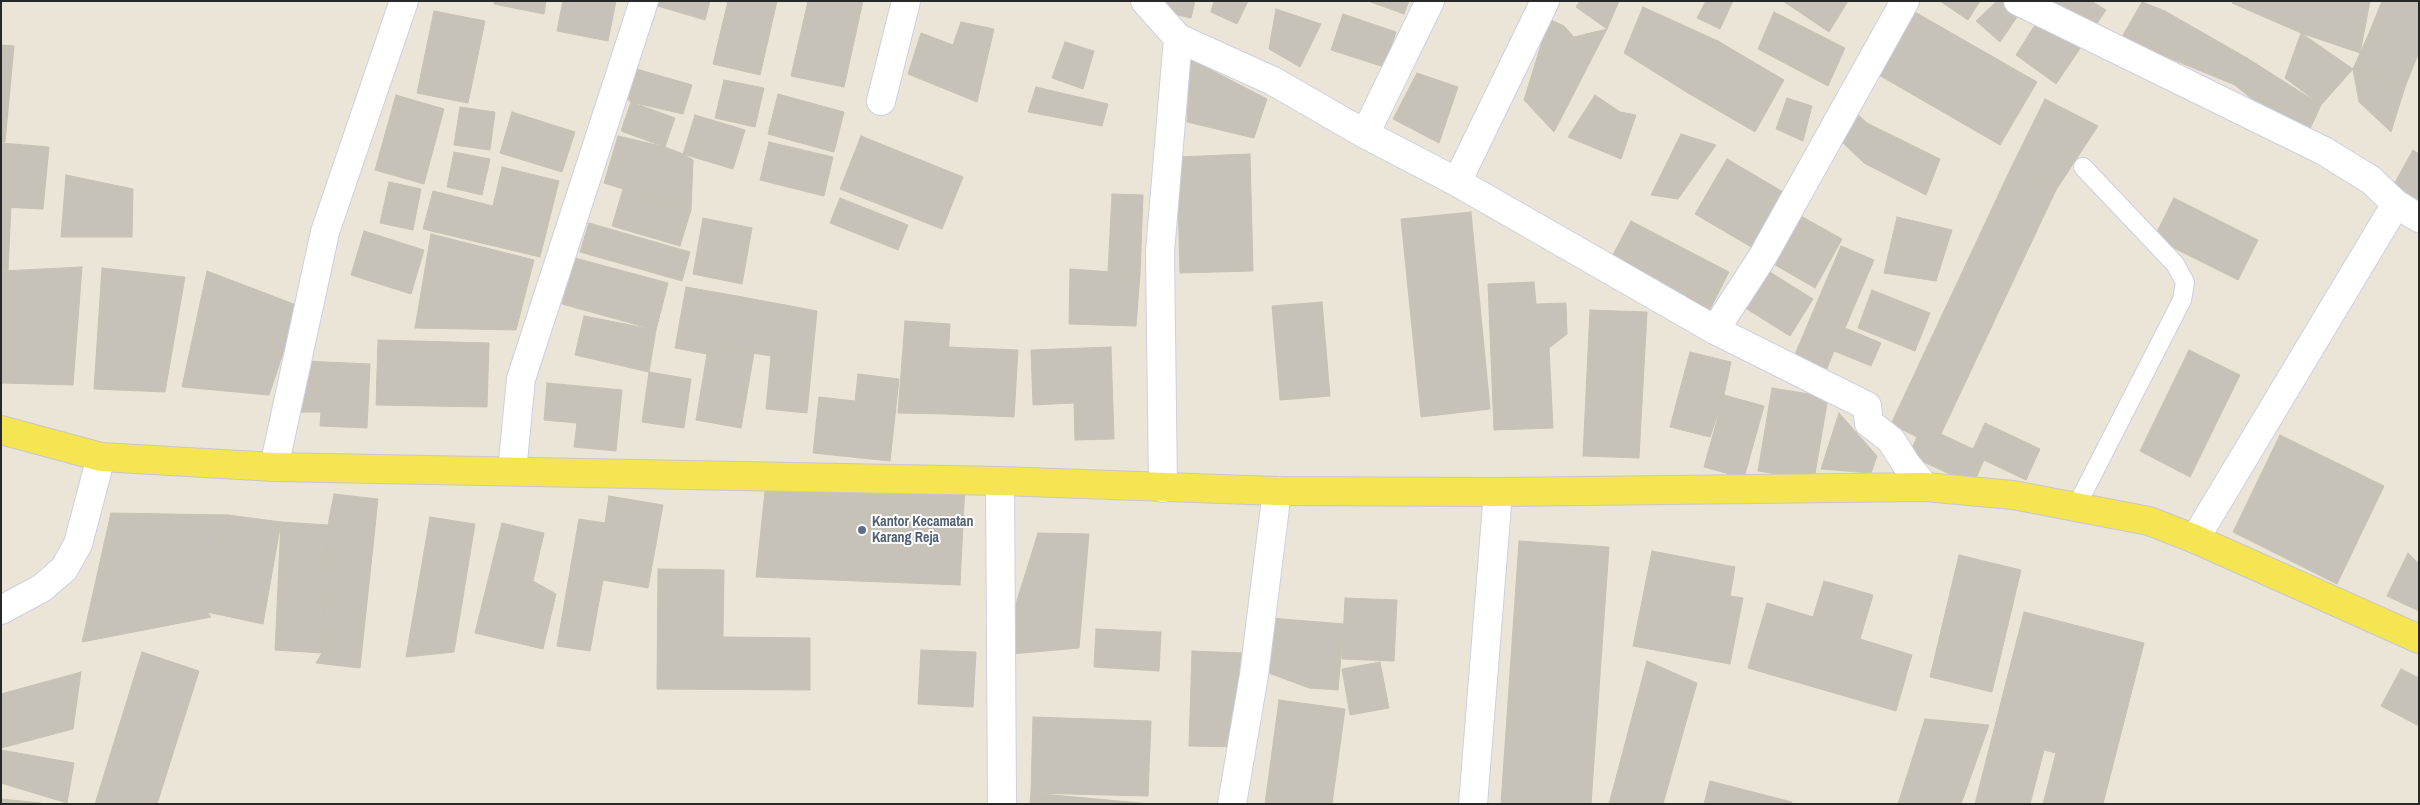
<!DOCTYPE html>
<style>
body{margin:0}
#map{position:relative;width:2420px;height:805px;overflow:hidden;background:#ebe5d8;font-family:"Archivo Narrow",sans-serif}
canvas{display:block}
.frame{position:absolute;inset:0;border:2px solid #282828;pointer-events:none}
</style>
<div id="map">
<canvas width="2420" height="805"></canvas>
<div class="frame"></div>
</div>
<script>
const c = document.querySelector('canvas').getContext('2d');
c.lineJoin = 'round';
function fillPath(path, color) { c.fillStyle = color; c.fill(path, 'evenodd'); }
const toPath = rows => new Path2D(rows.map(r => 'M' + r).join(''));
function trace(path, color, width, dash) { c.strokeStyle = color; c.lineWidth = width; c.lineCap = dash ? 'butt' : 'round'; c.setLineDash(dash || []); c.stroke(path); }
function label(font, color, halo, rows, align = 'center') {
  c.font = font + ' "Archivo Narrow",sans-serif'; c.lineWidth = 4; c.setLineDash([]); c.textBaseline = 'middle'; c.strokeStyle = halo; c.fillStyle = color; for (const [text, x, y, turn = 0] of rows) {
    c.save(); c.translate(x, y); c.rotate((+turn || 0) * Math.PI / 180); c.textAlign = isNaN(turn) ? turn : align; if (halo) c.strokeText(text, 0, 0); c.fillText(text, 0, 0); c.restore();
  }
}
const building = toPath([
 [495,1,546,1,544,14,494,4,495,1],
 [563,1,616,1,608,41,557,31,563,1],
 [652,1,710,1,705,20,651,4,652,1],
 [728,1,777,1,760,75,713,64,728,1],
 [808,1,863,1,844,87,791,76,808,1],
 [1153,1,1195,1,1191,18,1152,9,1153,1],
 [1214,1,1248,1,1237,24,1211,12,1214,1],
 [1368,1,1409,1,1404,14,1368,1],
 [1580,1,1619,1,1607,29,1576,7,1580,1],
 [1706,1,1733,1,1720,29,1697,18,1706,1],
 [1783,1,1848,1,1829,32,1783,1],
 [1940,1,1980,1,1968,20,1940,1],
 [1997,1,2028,1,2000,42,1976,21,1997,1],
 [2050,1,2091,1,2106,10,2056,84,2016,55,2050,1],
 [2233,1,2315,1,2301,33,2232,3,2233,1],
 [2315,1,2370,1,2360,53,2301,33,2315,1],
 [2382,1,2419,2,2419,52,2370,31,2382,1],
 [2142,2,2165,11,2140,46,2123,35,2142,2],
 [1643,7,1718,41,1688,93,1624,53,1643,7],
 [1908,8,2037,82,2000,145,1872,71,1908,8],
 [1276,9,1321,24,1300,67,1269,49,1276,9],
 [434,11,485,21,468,103,417,93,434,11],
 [2165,11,2247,58,2235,85,2140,46,2165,11],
 [1774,12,1845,48,1828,86,1758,49,1774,12],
 [1343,14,1396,32,1384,67,1331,50,1343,14],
 [1549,19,1564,26,1574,37,1607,29,1554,132,1524,100,1549,19],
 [961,22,994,29,977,102,908,74,921,33,953,45,961,22],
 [2370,31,2419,52,2405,87,2353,69,2370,31],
 [2301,33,2353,69,2321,105,2285,78,2301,33],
 [1718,41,1784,80,1755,132,1688,93,1718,41],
 [1065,42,1094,51,1083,89,1052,78,1065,42],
 [1,45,14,46,5,142,1,142,1,45],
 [2247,58,2321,105,2304,142,2235,85,2247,58],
 [1190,59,1267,99,1254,138,1187,122,1190,59],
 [633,68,692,85,683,114,631,102,625,97,633,68],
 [2353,69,2405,87,2391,132,2359,102,2353,69],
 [1417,73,1458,87,1439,143,1393,119,1417,73],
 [724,80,764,88,755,127,715,118,724,80],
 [1036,87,1108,104,1102,126,1028,112,1036,87],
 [778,94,844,112,834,152,768,134,778,94],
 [396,95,444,109,424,184,375,170,396,95],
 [1595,95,1620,112,1636,115,1621,159,1568,137,1595,95],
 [1787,98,1812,106,1803,141,1776,129,1787,98],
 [2045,99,2098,126,2056,190,2011,168,2045,99],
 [631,102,675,118,665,147,621,131,631,102],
 [460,107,495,112,490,150,454,145,460,107],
 [512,112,575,132,562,172,500,153,512,112],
 [1855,112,1867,123,1940,159,1926,195,1864,163,1840,140,1855,112],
 [695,115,745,130,733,169,683,154,695,115],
 [1681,134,1716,145,1678,199,1651,195,1681,134],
 [618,136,665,147,683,154,693,160,691,210,604,183,618,136],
 [861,136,963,177,942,229,840,189,861,136],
 [769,142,833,157,824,196,760,180,769,142],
 [1,143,49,147,43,209,1,207,1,143],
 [2413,150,2419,154,2419,201,2394,184,2413,150],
 [454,152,490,159,482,195,447,187,454,152],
 [1250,154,1253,271,1180,273,1177,157,1250,154],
 [1727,159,1785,193,1753,248,1695,214,1727,159],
 [502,167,559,181,540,257,423,229,433,191,493,206,502,167],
 [2011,168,2056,190,1941,434,1973,449,1985,423,2040,449,2026,480,1984,460,1973,485,1909,455,1917,437,1891,424,2011,168],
 [66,175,133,189,132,237,61,237,66,175],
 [389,182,421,189,413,230,380,223,389,182],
 [623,189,691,210,680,246,612,226,623,189],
 [1112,194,1143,195,1140,274,1108,272,1112,194],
 [840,198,908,225,898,250,830,223,840,198],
 [2174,198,2258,240,2238,280,2154,238,2174,198],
 [1,207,11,207,8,270,1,270,1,207],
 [1471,212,1490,409,1421,417,1401,219,1471,212],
 [1799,215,1842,239,1815,288,1772,263,1799,215],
 [1897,217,1952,230,1936,281,1884,273,1897,217],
 [703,218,752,228,742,284,693,274,703,218],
 [1631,221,1729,272,1708,313,1609,262,1631,221],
 [589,223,690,252,682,281,580,252,589,223],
 [364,231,424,250,411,294,351,275,364,231],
 [431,234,534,260,516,330,415,328,431,234],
 [1841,246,1874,260,1845,328,1881,343,1871,366,1834,351,1825,373,1793,359,1841,246],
 [575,258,668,283,656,330,562,304,575,258],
 [82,267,73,385,1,383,1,271,82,267],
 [102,268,185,277,165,392,94,389,102,268],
 [1070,269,1140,274,1136,326,1069,324,1070,269],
 [1765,269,1813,299,1790,336,1742,306,1765,269],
 [207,271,299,306,269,395,182,387,207,271],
 [1534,282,1536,304,1566,303,1567,334,1549,348,1553,428,1494,430,1488,284,1534,282],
 [686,287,737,296,728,349,754,353,741,428,696,420,707,354,675,348,686,287],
 [1872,290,1930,313,1915,351,1858,328,1872,290],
 [737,296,817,311,807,413,766,409,771,356,728,349,737,296],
 [1322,302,1330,396,1280,400,1272,306,1322,302],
 [1590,310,1647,312,1639,458,1583,456,1590,310],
 [584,316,656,330,649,372,575,355,584,316],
 [905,321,950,324,945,414,898,413,905,321],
 [378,340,489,343,487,407,376,405,378,340],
 [948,347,1018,350,1014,417,945,414,948,347],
 [1111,347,1114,439,1075,440,1074,403,1033,405,1031,350,1111,347],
 [2189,350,2240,375,2190,477,2140,451,2189,350],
 [1690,352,1731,362,1724,395,1710,437,1670,427,1690,352],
 [303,361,370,364,367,428,320,426,321,412,300,412,303,361],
 [649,372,691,379,684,428,642,422,649,372],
 [858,374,899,379,890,461,813,453,819,397,855,401,858,374],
 [547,383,622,390,616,451,574,447,577,423,544,420,547,383],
 [1772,388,1828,397,1814,480,1758,471,1772,388],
 [1724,395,1764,406,1744,478,1704,467,1724,395],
 [1839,413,1877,456,1871,473,1821,469,1839,413],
 [2280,435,2384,486,2337,584,2233,532,2280,435],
 [766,482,965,484,960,585,756,577,766,482],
 [334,494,378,499,360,668,316,663,322,653,328,525,334,494],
 [609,496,663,505,648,588,603,580,590,651,557,646,579,519,605,523,609,496],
 [111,513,228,515,207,612,211,617,82,642,111,513],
 [228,515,281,522,263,624,207,612,228,515],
 [430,517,475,524,454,652,406,657,430,517],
 [281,522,328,525,322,653,275,650,281,522],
 [502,523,544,533,533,581,556,594,543,649,475,633,502,523],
 [1038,533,1089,534,1079,648,1000,655,1038,533],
 [1519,541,1609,547,1591,804,1501,804,1519,541],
 [1652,551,1735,567,1730,596,1743,598,1730,664,1633,646,1652,551],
 [2408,553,2419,564,2419,611,2387,596,2408,553],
 [1959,555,2021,570,1992,692,1930,677,1959,555],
 [658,569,724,570,723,637,810,638,810,690,657,689,658,569],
 [1824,581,1873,595,1860,639,1912,655,1896,711,1748,668,1767,603,1813,617,1824,581],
 [1345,598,1397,600,1394,661,1342,659,1345,598],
 [2024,612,2144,643,2103,804,2043,804,2056,753,2044,750,2030,804,1975,804,2024,612],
 [1270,618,1344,624,1338,690,1309,688,1266,672,1270,618],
 [1096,629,1161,632,1159,671,1094,667,1096,629],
 [921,650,976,652,973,707,918,704,921,650],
 [1192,651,1243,653,1240,747,1189,746,1192,651],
 [142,652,199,671,157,804,95,804,142,652],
 [1647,661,1697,683,1663,804,1609,804,1647,661],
 [1380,662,1389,708,1350,715,1342,669,1380,662],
 [2401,669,2419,678,2419,726,2381,706,2401,669],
 [81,672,73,729,1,748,1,694,81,672],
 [1279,700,1345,709,1332,804,1265,804,1279,700],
 [1033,717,1151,721,1148,796,1031,793,1033,717],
 [1925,719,1989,725,1961,804,1898,804,1925,719],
 [1,750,74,763,67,803,1,783,1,750],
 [1710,781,1792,802,1792,804,1704,804,1710,781],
 [1031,793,1151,804,1030,804,1031,793],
 [1,799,41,803,41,804,1,804,1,799]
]);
const service = toPath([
 [2077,505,2182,300,2185,282,2175,264,2083,167]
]);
const minor = toPath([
 [1145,1,1178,38,1273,81,1365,134,1457,182,1715,330,1867,406,1869,423,1891,440,1906,464,1925,487],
 [2018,1,2324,151,2371,180,2396,204],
 [881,101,906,1],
 [1365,134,1430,1],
 [1457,182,1545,1],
 [1715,330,1763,256,1905,1],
 [274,467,325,232,404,1],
 [512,471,521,379,644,1],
 [1000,481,1002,804],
 [1163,488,1160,252,1178,38],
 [2195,539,2396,204,2419,218],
 [1232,804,1254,675,1277,491],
 [1473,804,1498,492]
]);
const secondary = toPath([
 [1,610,42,588,64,569,78,544,101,457]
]);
const primary = toPath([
 [1,430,101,457,274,467,1000,481,1277,491,1498,492,1925,487,2013,495,2149,521,2195,539,2419,639]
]);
const markers = [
 [862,530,5,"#5c6f8a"]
];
const serviceNames = [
 ["Kantor Kecamatan",872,522],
 ["Karang Reja",872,538]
];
fillPath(building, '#c6c2b8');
trace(building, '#c6c2b2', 1);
trace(service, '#cdcfe2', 20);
trace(minor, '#cdcfe2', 30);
trace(secondary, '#cdcfe2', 30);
trace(primary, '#c7c7c7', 30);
trace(service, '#fff', 18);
trace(minor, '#fff', 28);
trace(secondary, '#fff', 28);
trace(primary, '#f6e552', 28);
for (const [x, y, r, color] of markers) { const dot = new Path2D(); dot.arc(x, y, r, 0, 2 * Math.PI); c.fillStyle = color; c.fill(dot); trace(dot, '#fff', 2); }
label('bold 14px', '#4e5e75', '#fff', serviceNames, 'left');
</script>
